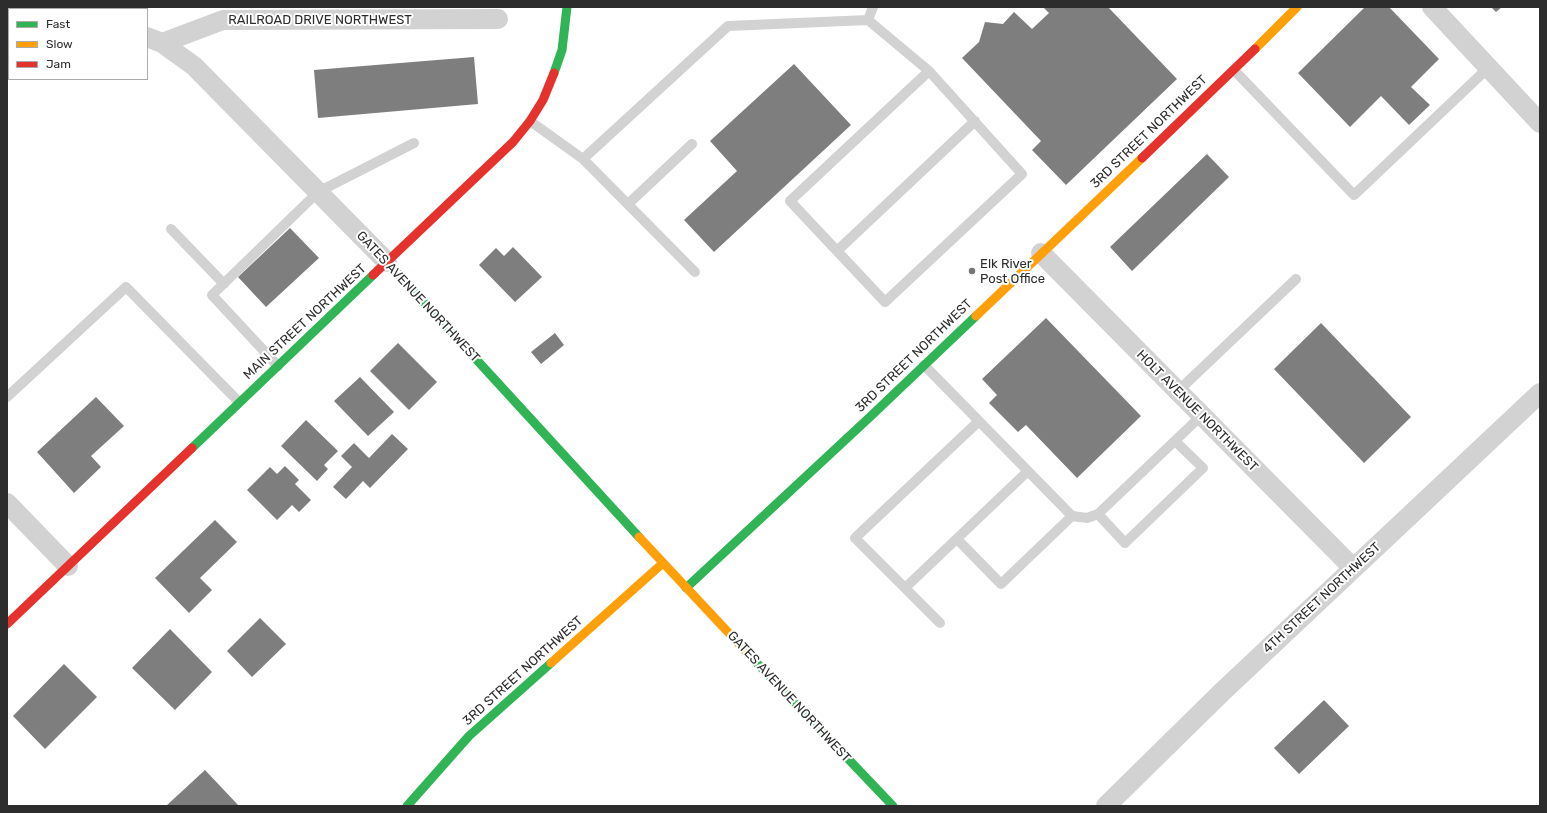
<!DOCTYPE html>
<style>
body{margin:0}
#map{position:relative;width:1547px;height:813px;overflow:hidden;background:#fff;font-family:Rubik,sans-serif}
canvas{display:block}
.frame{position:absolute;inset:0;border:8px solid #2d2d2d;pointer-events:none}
.legend{position:absolute;left:8px;top:8px;width:140px;height:72px;box-sizing:border-box;background:#fff;border:1px solid #ababab;margin:0;padding:5px 7px;list-style:none;font-size:12px;color:#2d2d2d}
.legend li{display:flex;align-items:center;gap:8px;height:20px}
.legend b{width:20px;border:1px solid #ababab}
</style>
<div id="map">
<canvas width="1547" height="813"></canvas>
<div class="frame"></div>
<ul class="legend">
<li><b style="height:5px;background:#30b455"></b>Fast</li>
<li><b style="height:5px;background:#ff9f0a"></b>Slow</li>
<li><b style="height:5px;background:#e5322d"></b>Jam</li>
</ul>
</div>
<script>
const c = document.querySelector('canvas').getContext('2d');
c.lineJoin = 'round';
function fillPath(path, color) { c.fillStyle = color; c.fill(path, 'evenodd'); }
const toPath = rows => new Path2D(rows.map(r => 'M' + r).join(''));
function trace(path, color, width, dash) { c.strokeStyle = color; c.lineWidth = width; c.lineCap = dash ? 'butt' : 'round'; c.setLineDash(dash || []); c.stroke(path); }
function label(font, color, halo, rows, align = 'center') {
  c.font = font + ' Rubik,sans-serif'; c.lineWidth = 4; c.setLineDash([]); c.textBaseline = 'middle'; c.strokeStyle = halo; c.fillStyle = color; for (const [text, x, y, turn = 0] of rows) {
    c.save(); c.translate(x, y); c.rotate((+turn || 0) * Math.PI / 180); c.textAlign = isNaN(turn) ? turn : align; if (halo) c.strokeText(text, 0, 0); c.fillText(text, 0, 0); c.restore();
  }
}
const building = toPath([
 [1043,7,1108,7,1177,79,1066,185,1032,150,1041,141,962,58,979,42,985,22,1003,24,1014,12,1032,29,1049,13],
 [1365,7,1389,7,1439,59,1411,87,1430,105,1409,125,1381,96,1350,127,1298,73],
 [1491,7,1502,7,1496,12],
 [474,57,478,104,318,118,314,70],
 [794,64,851,125,714,252,684,220,737,171,710,141],
 [1207,154,1229,177,1132,271,1110,247],
 [290,228,319,258,266,307,238,277],
 [513,247,542,277,515,302,479,265,496,248,504,256],
 [1046,318,1141,416,1077,478,1026,425,1018,432,989,403,997,395,982,379],
 [1321,323,1411,417,1364,463,1274,369],
 [555,333,564,345,541,364,531,352],
 [398,343,437,382,409,410,370,371],
 [360,377,394,412,368,436,334,401],
 [96,397,124,426,91,456,101,467,74,493,37,452],
 [306,420,338,451,324,465,328,469,317,481,281,446],
 [392,434,408,449,370,488,363,481,346,499,333,487,352,467,341,456,354,443,369,458],
 [285,466,299,480,295,484,311,500,299,512,292,505,277,520,247,490,270,467,277,474],
 [215,520,237,542,200,578,212,590,189,613,155,578],
 [260,618,286,644,252,677,227,651],
 [170,629,212,672,175,710,132,668],
 [64,664,97,697,45,749,13,716],
 [1324,700,1349,726,1299,774,1274,748],
 [205,770,239,806,166,806]
]);
const lane = toPath([
 [868,20,929,71,1022,174,885,302,790,201,929,71],
 [1234,70,1354,195,1488,68],
 [530,121,583,159,695,272],
 [583,159,728,26,868,20,873,7],
 [628,204,692,144],
 [171,229,224,284],
 [837,251,975,121],
 [924,365,1072,516,1087,518,1098,514,1201,416],
 [278,366,212,295,318,192,414,143],
 [1177,392,1296,279],
 [7,397,126,287,239,402],
 [1098,514,1125,543,1203,468,1175,441],
 [957,539,1001,584,1072,516],
 [905,588,1028,471],
 [940,623,855,538,979,421]
]);
const street = toPath([
 [1432,7,1540,123],
 [7,20,9,20],
 [147,37,162,43,223,20,498,19],
 [162,43,194,66,387,262],
 [1041,253,1353,568],
 [7,503,68,566],
 [1106,806,1222,692,1540,393]
]);
const fast = toPath([
 [554,73,562,50,567,7],
 [387,262,639,537],
 [192,448,373,275],
 [686,588,872,415,976,316],
 [754,660,893,806],
 [407,806,469,736,551,663]
]);
const slow = toPath([
 [1255,49,1297,7],
 [976,316,1142,158],
 [639,537,754,660],
 [551,663,663,563]
]);
const jam = toPath([
 [1142,158,1255,49],
 [373,275,513,142,530,121,543,100,554,73],
 [7,624,192,448]
]);
const markers = [
 [972,271,4,"#767676"]
];
const streetNames = [
 ["RAILROAD DRIVE NORTHWEST",320,20],
 ["3RD STREET NORTHWEST",1149,132,-44],
 ["GATES AVENUE NORTHWEST",418,297,47],
 ["MAIN STREET NORTHWEST",305,322,-43],
 ["3RD STREET NORTHWEST",914,356,-44],
 ["HOLT AVENUE NORTHWEST",1197,411,45],
 ["4TH STREET NORTHWEST",1322,598,-43],
 ["3RD STREET NORTHWEST",523,671,-42],
 ["GATES AVENUE NORTHWEST",789,697,47]
];
const poiNames = [
 ["Elk River",980,264],
 ["Post Office",980,279]
];
fillPath(building, '#7e7e7e');
trace(lane, '#d2d2d2', 10);
trace(street, '#d2d2d2', 20);
trace(fast, '#30b455', 9);
trace(slow, '#ff9f0a', 9);
trace(jam, '#e5322d', 9);
for (const [x, y, r, color] of markers) { const dot = new Path2D(); dot.arc(x, y, r, 0, 2 * Math.PI); c.fillStyle = color; c.fill(dot); trace(dot, '#fff', 1.5); }
label('13px', '#2d2d2d', '#fff', streetNames);
label('13px', '#2d2d2d', '#fff', poiNames, 'left');
</script>
